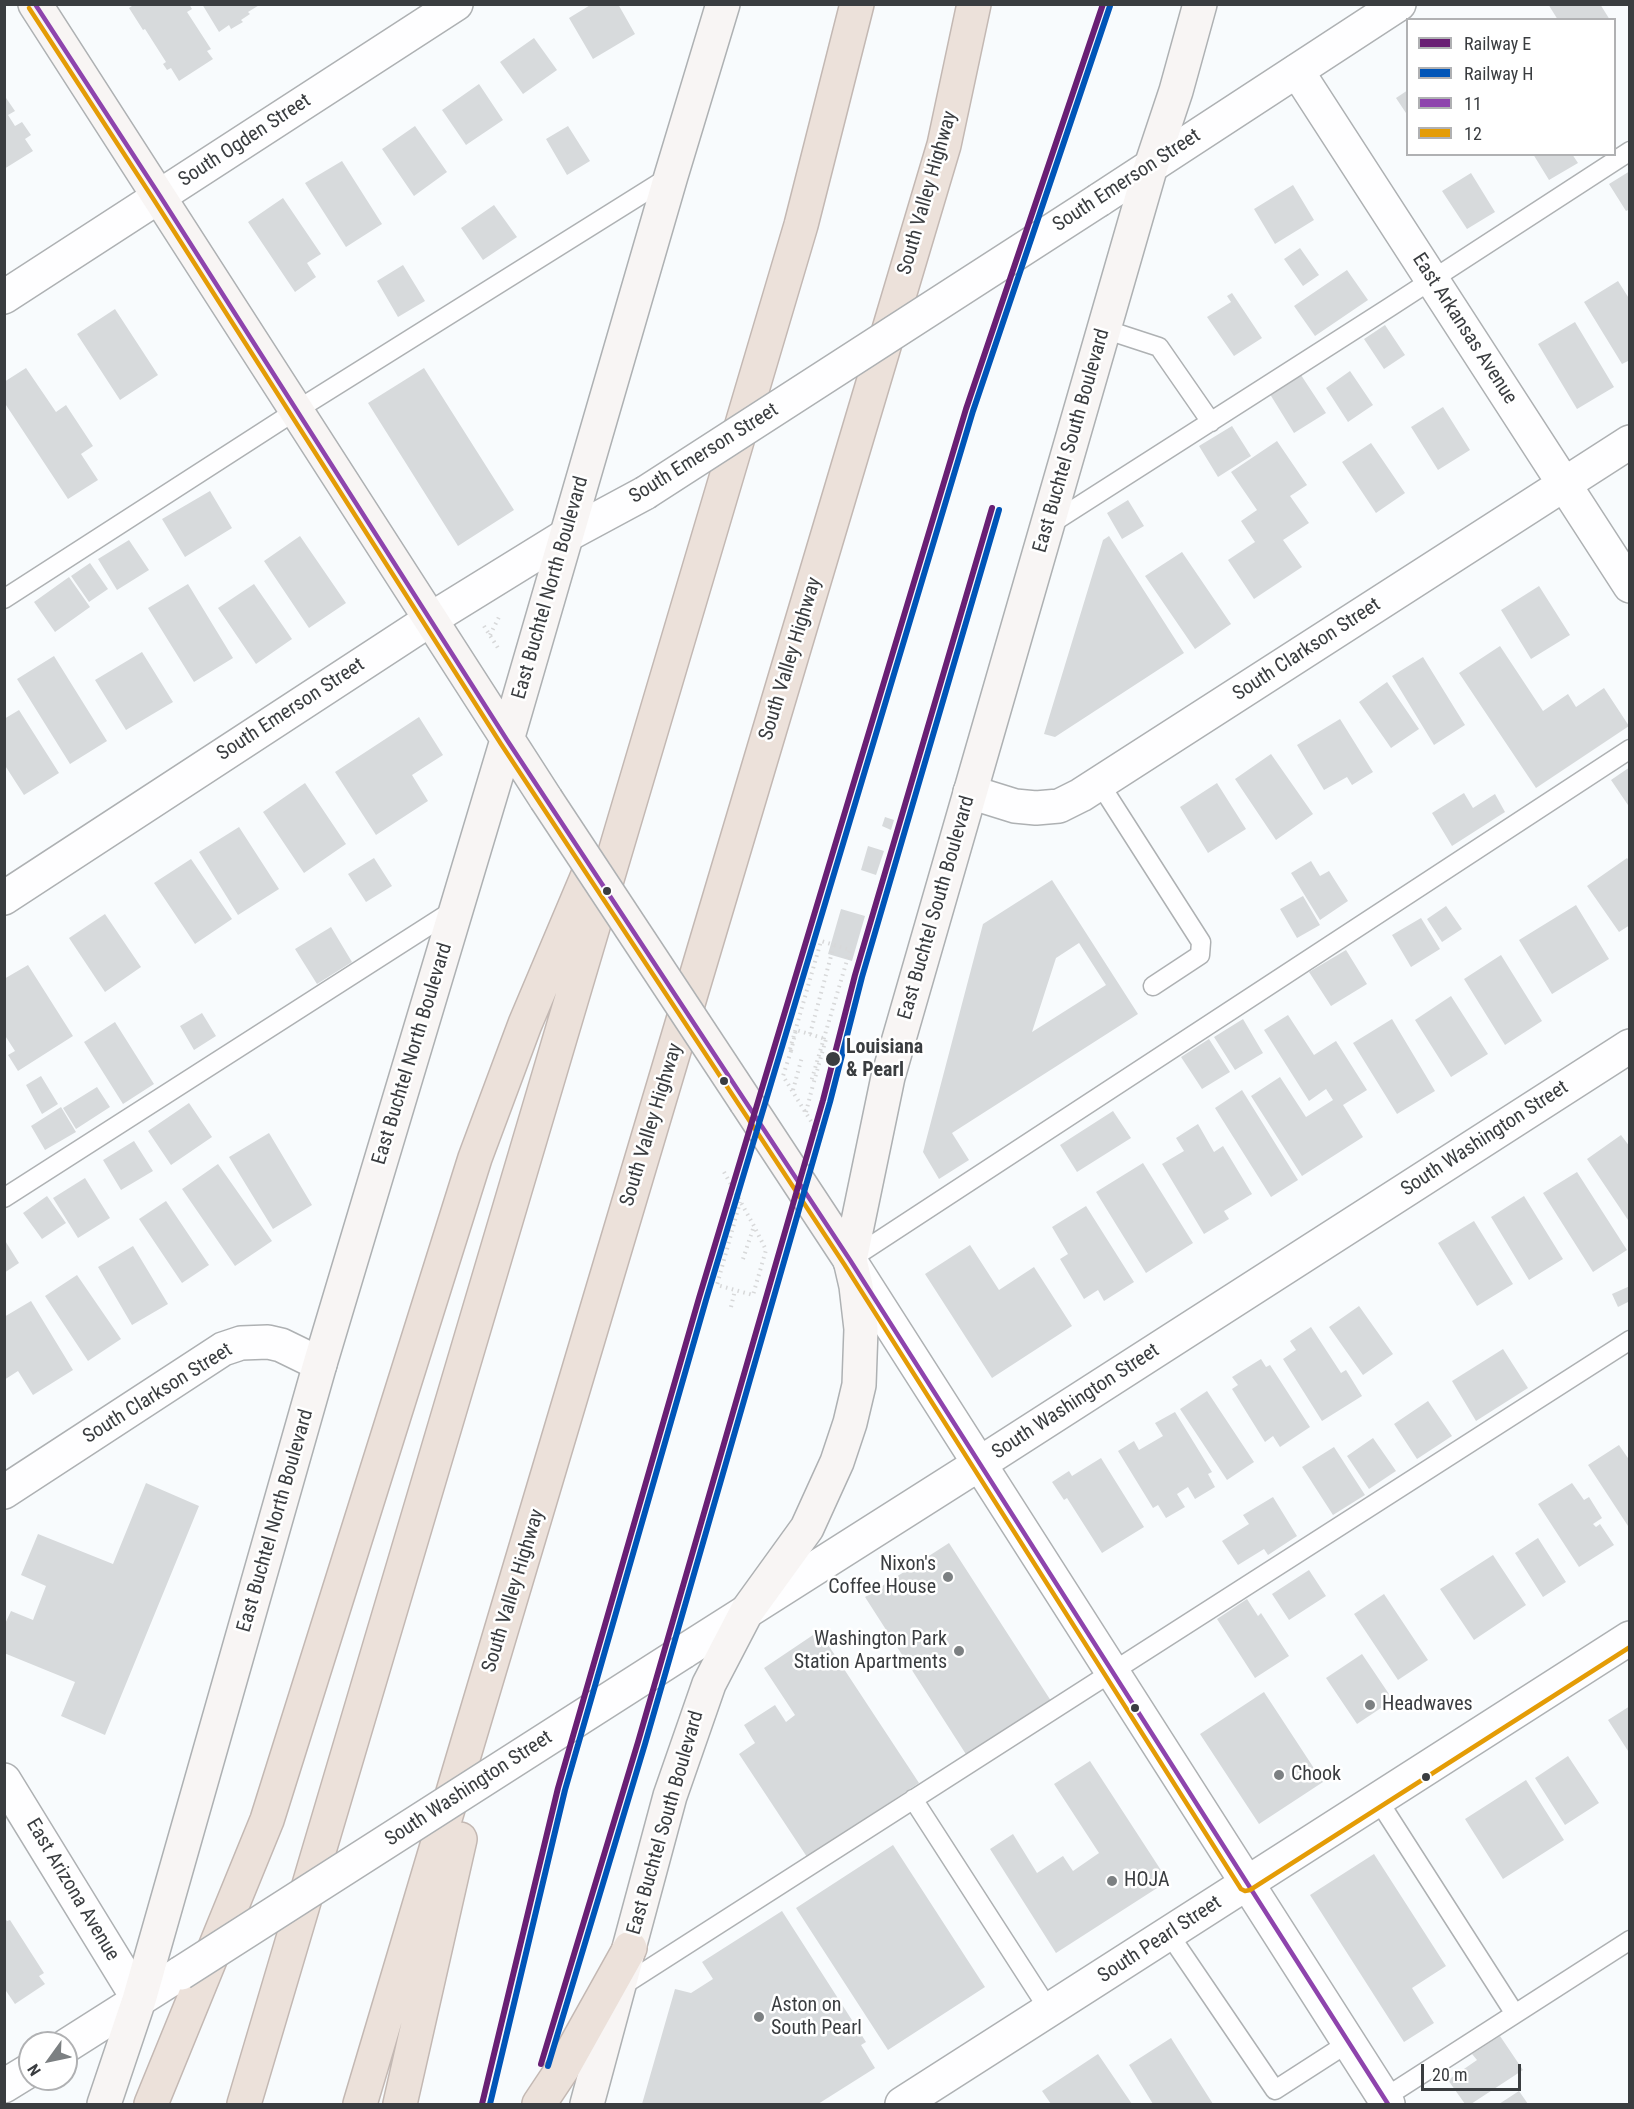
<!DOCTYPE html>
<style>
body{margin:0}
#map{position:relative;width:1634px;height:2109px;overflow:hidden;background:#f8fbfd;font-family:"Roboto Condensed",sans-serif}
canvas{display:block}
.frame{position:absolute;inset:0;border:6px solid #3a3d40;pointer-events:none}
.legend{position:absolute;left:1406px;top:18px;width:210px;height:138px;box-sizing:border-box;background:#fff;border:2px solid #b0b1b3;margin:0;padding:8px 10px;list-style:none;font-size:18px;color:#3a3d40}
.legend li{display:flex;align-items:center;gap:12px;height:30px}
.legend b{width:30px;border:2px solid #b0b1b3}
.north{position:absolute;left:18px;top:2031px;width:60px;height:60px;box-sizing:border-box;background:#fff;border:2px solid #b0b1b3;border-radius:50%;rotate:237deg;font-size:16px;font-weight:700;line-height:24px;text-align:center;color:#3a3d40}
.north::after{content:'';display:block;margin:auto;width:21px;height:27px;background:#7c8082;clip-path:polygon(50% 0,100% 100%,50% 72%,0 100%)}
.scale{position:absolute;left:1421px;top:2064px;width:100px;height:27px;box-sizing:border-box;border:3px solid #3a3d40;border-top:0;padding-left:8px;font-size:18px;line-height:21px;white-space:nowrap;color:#3a3d40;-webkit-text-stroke:4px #fff;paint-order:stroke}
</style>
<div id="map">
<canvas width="1634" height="2109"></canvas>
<div class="frame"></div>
<ul class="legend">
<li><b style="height:8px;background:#691f74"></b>Railway E</li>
<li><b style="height:8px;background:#0055b8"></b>Railway H</li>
<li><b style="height:8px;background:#8e44ad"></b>11</li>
<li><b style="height:8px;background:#e49c06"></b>12</li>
</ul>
<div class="north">N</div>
<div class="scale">20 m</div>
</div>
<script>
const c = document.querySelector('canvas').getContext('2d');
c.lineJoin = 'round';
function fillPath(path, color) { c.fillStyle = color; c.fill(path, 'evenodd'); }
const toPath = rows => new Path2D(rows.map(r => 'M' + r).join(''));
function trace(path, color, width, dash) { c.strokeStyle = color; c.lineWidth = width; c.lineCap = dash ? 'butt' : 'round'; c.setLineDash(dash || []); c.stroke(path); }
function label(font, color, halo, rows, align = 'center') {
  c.font = font + ' "Roboto Condensed",sans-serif'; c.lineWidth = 5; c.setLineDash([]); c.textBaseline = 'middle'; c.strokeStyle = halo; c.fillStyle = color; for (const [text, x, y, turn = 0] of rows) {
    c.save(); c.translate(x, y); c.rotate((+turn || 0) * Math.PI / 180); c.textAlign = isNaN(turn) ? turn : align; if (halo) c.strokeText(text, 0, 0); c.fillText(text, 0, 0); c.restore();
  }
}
const building = toPath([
 [135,4,189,4,192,9,187,12,211,49,207,51,213,59,179,81,171,68,167,70,163,64,166,62,145,29,143,30,129,8],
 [202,4,261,4,248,12,250,14,241,20,243,22,231,29,229,25,219,32],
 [592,4,618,4,635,34,593,59,569,18],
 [1548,4,1600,4,1610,20,1558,20],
 [534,38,557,70,523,94,500,62],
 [479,84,503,120,466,145,442,110],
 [1408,90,1408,116,1396,98],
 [4,95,15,111,8,115,15,126,22,122,31,135,25,139,33,151,4,169],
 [415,126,447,172,414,196,382,149],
 [568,126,590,161,567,175,546,139],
 [1533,154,1572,154,1578,163,1549,180],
 [342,161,382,224,346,247,305,183],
 [1630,171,1630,209,1626,211,1609,184],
 [1471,173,1495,212,1467,229,1442,191],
 [1293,185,1314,220,1275,244,1254,209],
 [283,198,321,254,307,263,316,277,295,292,248,222],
 [494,205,517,237,483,260,461,228],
 [1300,248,1319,275,1303,286,1284,259],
 [403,265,425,301,398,317,377,281],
 [1347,270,1368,300,1315,336,1294,306],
 [1618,281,1630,300,1630,360,1622,364,1584,302],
 [1232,293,1262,338,1234,356,1207,317,1231,302,1227,296],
 [115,309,158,375,120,400,77,334],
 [1575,322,1614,387,1577,409,1538,344],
 [1385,325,1405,355,1384,369,1364,339],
 [26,368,56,412,66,405,93,446,81,454,98,480,68,499,4,402,4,382],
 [424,368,514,510,458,546,368,403],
 [1350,371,1373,405,1348,422,1326,388],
 [1299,372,1326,413,1294,433,1268,391],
 [1443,407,1470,450,1438,470,1411,427],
 [1232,426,1251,456,1218,477,1199,446],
 [1277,441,1307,485,1290,496,1309,523,1283,540,1302,567,1254,599,1228,560,1255,542,1241,521,1257,510,1231,472],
 [1371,443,1405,493,1376,513,1342,462],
 [210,491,232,528,185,557,162,519],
 [1128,500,1144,526,1122,539,1107,513],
 [300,536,346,603,309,628,264,561],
 [1109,536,1184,653,1055,737,1044,734,1103,540],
 [129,540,149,570,117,590,98,559],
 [1182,552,1231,624,1195,649,1145,576],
 [90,563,108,589,89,602,71,576],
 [69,577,90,607,55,632,34,602],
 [188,584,233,658,194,682,148,608],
 [254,584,292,639,256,664,218,608],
 [1539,586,1570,635,1531,659,1501,610],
 [1500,646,1543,711,1568,694,1576,707,1604,688,1629,726,1536,788,1459,673],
 [142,652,173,702,126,730,95,680],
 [54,656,107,741,70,764,17,679],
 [1423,657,1465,725,1434,745,1392,676],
 [1387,682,1419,729,1391,748,1359,702],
 [19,710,59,773,24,795,4,764,4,719],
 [419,717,443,755,412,775,428,801,376,835,335,772],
 [1340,719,1373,772,1352,785,1347,777,1324,790,1297,745],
 [1271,754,1313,814,1276,840,1235,779],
 [1630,767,1630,808,1611,780],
 [305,783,346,844,304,873,263,812],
 [1217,783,1246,829,1208,853,1180,807],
 [1464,793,1473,808,1495,794,1505,812,1452,846,1432,813],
 [885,817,894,820,891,830,882,826],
 [239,827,279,889,238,915,199,852],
 [868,846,884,851,876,875,861,870],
 [374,858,392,886,366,902,348,874],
 [1627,858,1630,862,1630,925,1619,932,1587,886],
 [191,859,232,919,195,944,154,883],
 [1311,861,1320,876,1329,871,1348,901,1320,920,1291,873],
 [1052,880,1138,1014,952,1133,969,1160,939,1179,923,1152,983,924],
 [1079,943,1106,985,1032,1032,1056,958],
 [1303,896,1320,925,1297,938,1280,909],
 [1576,905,1609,959,1552,994,1519,940],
 [1446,906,1462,929,1442,942,1427,919],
 [841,909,865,916,852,961,828,954],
 [105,914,141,967,105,992,69,938],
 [1421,918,1440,949,1411,967,1392,935],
 [331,927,352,962,317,984,295,949],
 [1346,950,1367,984,1331,1006,1309,972],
 [1501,955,1542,1021,1505,1045,1464,979],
 [28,965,73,1036,18,1071,8,1055,15,1051,4,1034,4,979],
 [1451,996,1488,1054,1451,1077,1415,1020],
 [202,1013,216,1036,194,1050,180,1026],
 [1288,1015,1314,1055,1336,1041,1367,1090,1343,1105,1363,1137,1302,1176,1251,1096,1280,1077,1306,1117,1333,1100,1326,1089,1309,1101,1264,1030],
 [1243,1019,1263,1053,1235,1070,1214,1037],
 [1392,1019,1435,1091,1397,1114,1353,1043],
 [115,1022,154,1084,123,1104,84,1042],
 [1209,1039,1230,1072,1202,1089,1181,1057],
 [41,1076,58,1104,42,1114,26,1085],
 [97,1087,110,1107,76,1129,63,1108],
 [1242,1090,1298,1180,1271,1197,1215,1108],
 [189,1103,212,1137,171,1165,148,1131],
 [61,1107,76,1132,45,1150,31,1126],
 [1113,1111,1131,1138,1077,1172,1060,1145],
 [1198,1124,1214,1152,1223,1146,1252,1194,1224,1211,1229,1219,1204,1234,1162,1164,1184,1151,1176,1138],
 [269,1133,312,1205,273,1229,229,1157],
 [1621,1135,1630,1147,1630,1223,1587,1159],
 [134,1141,153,1171,121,1190,103,1160],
 [1143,1163,1193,1243,1146,1273,1096,1192],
 [218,1164,272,1241,235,1266,182,1189],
 [1577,1172,1627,1250,1593,1272,1543,1193],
 [85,1178,110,1218,78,1238,53,1198],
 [47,1196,66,1223,42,1239,23,1213],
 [1524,1196,1563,1259,1529,1280,1491,1217],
 [166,1201,209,1265,182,1283,139,1219],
 [1086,1206,1134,1282,1104,1301,1098,1290,1084,1299,1060,1259,1068,1254,1052,1227],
 [1474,1221,1513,1284,1477,1306,1438,1243],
 [4,1239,19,1263,4,1273],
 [970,1245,999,1290,1034,1267,1072,1326,992,1378,925,1274],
 [133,1246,168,1304,132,1325,98,1267],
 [77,1275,121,1339,88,1361,45,1296],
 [1630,1286,1630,1301,1618,1307,1612,1294],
 [31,1301,73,1370,33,1395,18,1371,4,1380,4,1317],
 [1359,1306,1393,1354,1363,1375,1329,1327],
 [1311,1327,1341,1373,1346,1370,1362,1396,1322,1421,1283,1359,1296,1350,1290,1341],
 [1503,1349,1528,1388,1476,1421,1452,1381],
 [1261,1359,1266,1367,1270,1365,1310,1427,1280,1447,1273,1436,1265,1442,1232,1389,1238,1385,1232,1377],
 [1207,1391,1254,1462,1227,1480,1180,1409],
 [1428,1401,1452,1436,1417,1459,1394,1424],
 [1175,1412,1212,1472,1208,1474,1215,1487,1195,1499,1188,1487,1177,1494,1185,1507,1166,1518,1158,1505,1153,1508,1118,1451,1134,1441,1139,1450,1163,1436,1155,1423],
 [1373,1438,1396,1471,1369,1489,1347,1456],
 [1619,1445,1630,1461,1630,1529,1588,1465],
 [1334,1447,1365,1495,1333,1515,1302,1467],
 [1101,1458,1144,1527,1102,1553,1067,1498,1064,1500,1052,1482,1069,1471,1072,1476],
 [146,1483,199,1506,105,1735,61,1716,75,1682,4,1653,4,1626,11,1611,33,1620,46,1586,21,1575,38,1534,113,1564],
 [1572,1483,1584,1500,1589,1497,1602,1518,1593,1524,1596,1527,1600,1524,1614,1545,1579,1567,1538,1504],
 [1273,1497,1297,1536,1268,1555,1264,1549,1238,1565,1222,1541,1249,1524,1243,1515],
 [1538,1538,1566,1582,1543,1597,1515,1553],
 [949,1543,1053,1704,969,1759,865,1597],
 [1493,1555,1526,1605,1474,1640,1440,1589],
 [1309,1570,1326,1596,1289,1620,1272,1594],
 [1384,1594,1428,1660,1398,1680,1354,1614],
 [1247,1599,1258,1616,1261,1613,1289,1656,1255,1678,1217,1619],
 [819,1631,919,1783,807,1857,739,1754,755,1743,744,1725,775,1705,786,1722,795,1715,764,1668],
 [1362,1654,1393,1700,1357,1724,1326,1678],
 [1264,1692,1323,1782,1259,1824,1200,1734],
 [1630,1706,1630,1754,1608,1720],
 [1568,1756,1599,1803,1565,1825,1535,1778],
 [1090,1761,1168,1881,1056,1953,990,1849,1013,1834,1037,1873,1063,1856,1073,1871,1099,1853,1054,1784],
 [1526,1780,1564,1840,1503,1879,1465,1819],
 [893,1845,985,1987,888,2050,796,1908],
 [1374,1854,1446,1966,1412,1988,1434,2023,1404,2042,1310,1895],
 [782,1911,866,2042,861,2045,875,2068,818,2104,642,2104,675,1989,691,1993,713,1979,702,1962],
 [4,1917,7,1921,10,1920,44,1973,39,1976,45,1984,15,2004,4,1988],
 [1500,2036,1523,2070,1471,2104,1465,2104,1448,2080,1477,2060,1472,2054],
 [1171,2038,1213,2104,1153,2104,1129,2065],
 [1098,2054,1132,2104,1051,2104,1042,2091],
 [1519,2091,1528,2104,1499,2104]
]);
const path = toPath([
 [484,626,498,648],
 [490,635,499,617],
 [810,1034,834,945],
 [790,1049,821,941,850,950,811,1082],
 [791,1051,783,1076,822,1139],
 [793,1090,802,1057],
 [806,1112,813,1085],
 [724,1172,754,1226,766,1250,753,1295,717,1285,740,1202],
 [743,1259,754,1226],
 [731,1307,735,1290]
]);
const service = toPath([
 [1104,329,1159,347,1211,422],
 [1049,525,1390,307,1630,151],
 [4,599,297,410,669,177],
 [1100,784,1201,942,1200,955,1153,986],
 [4,1198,455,909],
 [851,1259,1630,749],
 [913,1799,1049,2010],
 [1378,1800,1515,2014],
 [1169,1934,1275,2090,1348,2043],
 [619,1988,1630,1340],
 [1378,2102,1630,1940]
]);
const minor = toPath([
 [1297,71,1630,586],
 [4,297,456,4],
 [970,792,1015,806,1036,808,1059,806,1081,795,1630,442],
 [979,1464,1630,1046],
 [4,1492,223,1349,241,1343,268,1342,281,1345,320,1364],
 [4,1780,139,2000]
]);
const tertiary = toPath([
 [1099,200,1399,4],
 [4,898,431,619,567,535,645,493],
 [850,1261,1388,2104],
 [683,1652,979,1464],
 [66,2046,181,1973],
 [4,2086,30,2070],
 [902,2104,1630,1638]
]);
const secondary = toPath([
 [35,4,546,799],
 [746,1102,850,1260],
 [104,2104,139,2000,320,1364,507,740,671,176,723,4],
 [587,2104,670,1796,709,1684,747,1611,807,1528,837,1462,850,1423,859,1385,861,1329,856,1286,850,1260,888,1077,1151,166,1176,91,1200,4]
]);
const motorway = toPath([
 [151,2104,267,1820,475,1158,525,1024,588,875],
 [244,2104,801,225,857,4],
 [360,2104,944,145,974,4],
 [400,2104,460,1839],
 [539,2104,563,2068,630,1948]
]);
const pathBridge = toPath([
 [791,1051,796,1030,826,1039,813,1085]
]);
const tertiaryBridge = toPath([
 [645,493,1099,200],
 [181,1973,683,1652]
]);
const secondaryBridge = toPath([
 [546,799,746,1102]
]);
const bus1 = toPath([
 [35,4,160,196,507,740,850,1260,1388,2104]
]);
const bus2 = toPath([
 [29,8,154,200,501,744,844,1264,1241,1889,1245,1891,1250,1890,1630,1647]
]);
const rail1 = toPath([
 [541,2064,638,1742,823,1100,855,975,992,508],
 [482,2104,558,1788,699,1298,966,409,1103,4]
]);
const rail2 = toPath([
 [548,2066,645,1744,830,1102,862,977,999,510],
 [490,2104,565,1790,706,1300,973,411,1110,6]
]);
const markers = [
 [607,891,5,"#3a3d40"],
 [833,1059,8,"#3a3d40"],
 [724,1081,5,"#3a3d40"],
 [948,1577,6,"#7c8082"],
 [959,1651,6,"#7c8082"],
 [1370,1705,6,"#7c8082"],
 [1135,1708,5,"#3a3d40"],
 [1279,1775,6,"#7c8082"],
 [1426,1777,5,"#3a3d40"],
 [1112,1881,6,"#7c8082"],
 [759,2017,6,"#7c8082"]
];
const streetNames = [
 ["South Ogden Street",245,141,-33],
 ["South Emerson Street",1127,181,-33],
 ["South Valley Highway",928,193,-74],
 ["East Arkansas Avenue",1464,329,57],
 ["East Buchtel South Boulevard",1072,441,-74],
 ["South Emerson Street",704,454,-32],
 ["East Buchtel North Boulevard",551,588,-74],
 ["South Clarkson Street",1307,650,-33],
 ["South Valley Highway",791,659,-73],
 ["South Emerson Street",291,710,-33],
 ["East Buchtel South Boulevard",937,908,-74],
 ["East Buchtel North Boulevard",413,1054,-73],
 ["South Valley Highway",652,1125,-73],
 ["South Washington Street",1485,1139,-33],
 ["South Clarkson Street",158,1394,-32],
 ["South Washington Street",1076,1402,-33],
 ["East Buchtel North Boulevard",276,1521,-74],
 ["South Valley Highway",514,1591,-73],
 ["South Washington Street",469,1789,-33],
 ["East Buchtel South Boulevard",666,1823,-74],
 ["East Arizona Avenue",72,1890,59],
 ["South Pearl Street",1160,1940,-33]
];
const stopNames = [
 ["Louisiana",846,1048],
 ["& Pearl",846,1071]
];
const poiNames = [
 ["Nixon's",936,1565,"right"],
 ["Coffee House",936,1588,"right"],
 ["Washington Park",947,1640,"right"],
 ["Station Apartments",947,1663,"right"],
 ["Headwaves",1382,1705],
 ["Chook",1291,1775],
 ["HOJA",1124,1881],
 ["Aston on",771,2006],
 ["South Pearl",771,2029]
];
fillPath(building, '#d7dadc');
trace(service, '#aeb1b3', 21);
trace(minor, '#aeb1b3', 36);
trace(tertiary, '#aeb1b3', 36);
trace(secondary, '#aeb1b3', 36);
trace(motorway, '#c3b8b3', 36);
trace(path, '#d7d8d9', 4, [1.5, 4.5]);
trace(service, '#fefeff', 18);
trace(minor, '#fefeff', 33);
trace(tertiary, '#fefeff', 33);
trace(secondary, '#f8f5f4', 33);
trace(motorway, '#ece1da', 33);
trace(tertiaryBridge, '#aeb1b3', 36, []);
trace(secondaryBridge, '#aeb1b3', 36, []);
trace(pathBridge, '#d7d8d9', 4, [1.5, 4.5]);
trace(tertiaryBridge, '#fefeff', 33);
trace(secondaryBridge, '#f8f5f4', 33);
trace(bus1, '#8e44ad', 4.5);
trace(bus2, '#e49c06', 4.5);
trace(rail1, '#691f74', 6);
trace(rail2, '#0055b8', 6);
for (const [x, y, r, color] of markers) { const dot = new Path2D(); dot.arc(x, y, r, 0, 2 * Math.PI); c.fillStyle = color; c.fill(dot); trace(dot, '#fff', 2); }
label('20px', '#3a3d40', '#fff', streetNames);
label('bold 20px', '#3a3d40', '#fff', stopNames, 'left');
label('20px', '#3a3d40', '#fff', poiNames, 'left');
</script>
